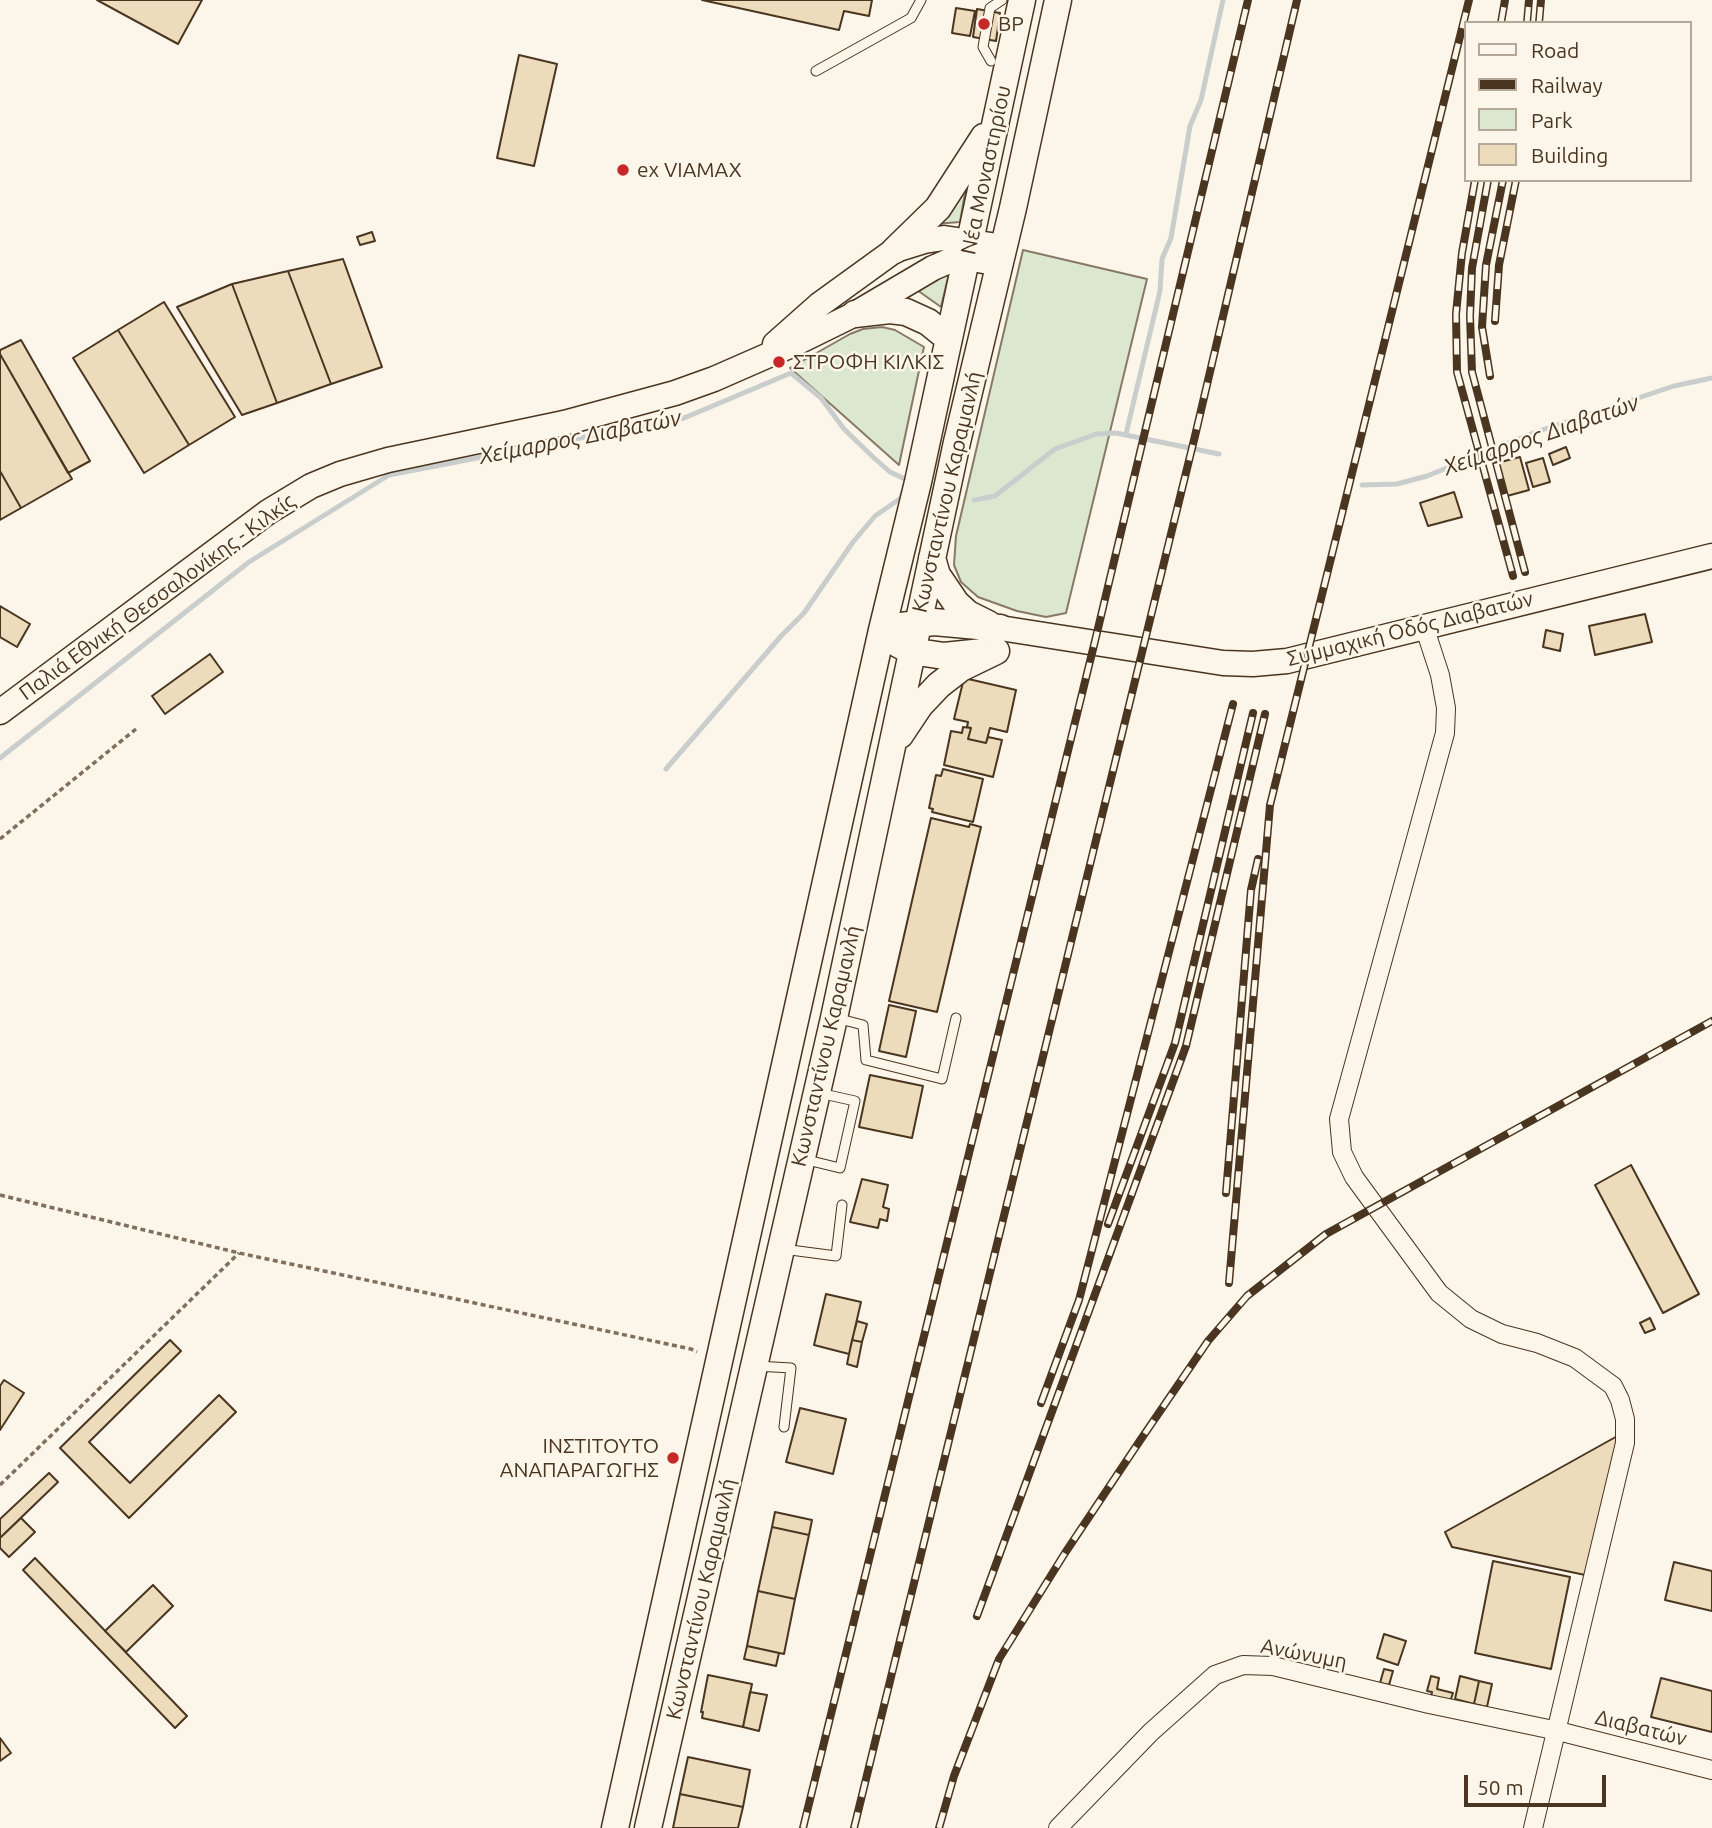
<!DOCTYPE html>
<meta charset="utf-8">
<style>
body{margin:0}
#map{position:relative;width:1712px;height:1828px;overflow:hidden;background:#fbf6e9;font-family:Ubuntu,sans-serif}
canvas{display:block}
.legend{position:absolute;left:1464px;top:21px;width:228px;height:161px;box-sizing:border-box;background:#fbf6e9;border:2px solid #b4a999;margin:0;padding:9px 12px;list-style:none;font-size:21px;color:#4a3520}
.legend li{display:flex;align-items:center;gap:14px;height:35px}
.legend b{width:35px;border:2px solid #b4a999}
.scale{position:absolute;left:1464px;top:1775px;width:142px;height:32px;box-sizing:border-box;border:4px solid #4a3520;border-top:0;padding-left:9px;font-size:21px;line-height:24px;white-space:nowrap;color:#4a3520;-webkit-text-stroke:5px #fbf6e9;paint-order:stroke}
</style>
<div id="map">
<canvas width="1712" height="1828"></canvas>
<ul class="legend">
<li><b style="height:9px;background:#fbf6e9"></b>Road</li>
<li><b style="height:9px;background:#4a3520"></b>Railway</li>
<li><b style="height:19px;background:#dce7d0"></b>Park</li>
<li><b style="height:19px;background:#ecdcbc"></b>Building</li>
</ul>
<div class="scale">50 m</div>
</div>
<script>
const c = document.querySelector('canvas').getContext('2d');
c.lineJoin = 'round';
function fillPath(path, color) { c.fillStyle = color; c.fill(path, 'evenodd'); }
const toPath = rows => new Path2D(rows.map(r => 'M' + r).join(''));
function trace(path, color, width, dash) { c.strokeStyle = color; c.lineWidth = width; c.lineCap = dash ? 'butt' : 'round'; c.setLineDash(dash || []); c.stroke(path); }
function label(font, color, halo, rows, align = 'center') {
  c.font = font + ' Ubuntu,sans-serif'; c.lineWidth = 5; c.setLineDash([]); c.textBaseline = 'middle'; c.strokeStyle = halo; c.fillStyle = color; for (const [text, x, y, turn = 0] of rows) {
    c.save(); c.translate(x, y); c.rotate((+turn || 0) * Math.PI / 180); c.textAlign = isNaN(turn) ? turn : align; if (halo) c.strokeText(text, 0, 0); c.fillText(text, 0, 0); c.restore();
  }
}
const green = toPath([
 [966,187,960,222,934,224,966,187],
 [1023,250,1147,279,1066,613,1046,617,1017,611,978,597,961,582,954,565,956,536,1023,250],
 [949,273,941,307,917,290,949,273],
 [882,327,895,330,924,347,899,465,790,368,850,334,863,329,882,327]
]);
const stream = toPath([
 [1126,434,1160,291,1162,259,1171,238,1190,126,1201,100,1223,0],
 [1362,485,1397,484,1427,476,1536,432,1674,386,1712,378],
 [974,500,995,496,1055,449,1096,434,1116,433,1219,454],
 [0,758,249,562,389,475,684,418,791,373,821,398,844,429,873,457,890,472,907,480,906,483],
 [666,769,782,635,804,613,853,542,875,516,901,498,903,492]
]);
const building = toPath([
 [97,0,202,0,178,44,97,0],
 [702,0,872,0,869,16,844,11,839,30,702,0],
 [956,8,975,11,970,36,952,33,956,8],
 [977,9,1000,13,996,41,973,37,977,9],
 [519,55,557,64,534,166,497,158,519,55],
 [372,232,375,241,360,245,357,237,372,232],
 [343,259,382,367,331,384,288,271,343,259],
 [288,271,331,384,277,403,232,284,288,271],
 [232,284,277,403,242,415,177,307,232,284],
 [164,302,235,417,189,445,118,330,164,302],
 [118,330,189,445,144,473,73,358,118,330],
 [21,340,90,461,68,473,0,354,0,350,21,340],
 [0,354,72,479,21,508,0,471,0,354],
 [1566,447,1570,458,1553,465,1549,454,1566,447],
 [1520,457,1529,490,1507,496,1497,463,1520,457],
 [1543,458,1550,482,1533,487,1526,463,1543,458],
 [0,471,21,508,0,520,0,471],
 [1454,492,1462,517,1428,526,1420,503,1454,492],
 [0,606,30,624,17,647,0,637,0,606],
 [1645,614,1652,642,1595,655,1589,626,1645,614],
 [1546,630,1563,634,1560,651,1543,647,1546,630],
 [210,654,223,672,165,714,152,696,210,654],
 [964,678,1016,690,1007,732,990,728,986,743,968,739,971,728,967,727,968,722,954,719,964,678],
 [963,727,971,728,968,739,986,743,988,737,1002,740,993,777,944,765,951,731,962,733,963,727],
 [943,769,983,779,973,822,932,812,933,809,929,808,936,775,941,776,943,769],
 [931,818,969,827,970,824,981,827,937,1012,889,1001,931,818],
 [889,1005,916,1011,906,1057,879,1051,889,1005],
 [870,1075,923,1086,912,1138,859,1127,870,1075],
 [1631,1165,1699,1294,1663,1313,1595,1185,1631,1165],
 [862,1179,888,1185,883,1207,889,1209,887,1221,880,1219,878,1228,850,1222,862,1179],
 [826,1294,861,1302,849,1354,814,1345,826,1294],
 [1650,1318,1655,1329,1645,1333,1640,1323,1650,1318],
 [857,1321,867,1324,862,1342,852,1340,857,1321],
 [170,1340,181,1351,89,1442,130,1483,219,1395,236,1412,129,1518,60,1448,170,1340],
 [852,1340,862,1342,857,1367,847,1364,852,1340],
 [4,1380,24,1393,0,1430,0,1386,4,1380],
 [800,1408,846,1419,833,1474,786,1462,800,1408],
 [1621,1434,1590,1576,1452,1547,1445,1532,1621,1434],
 [49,1473,58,1482,0,1538,0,1519,49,1473],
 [775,1512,812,1520,809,1535,772,1527,775,1512],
 [21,1518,35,1532,9,1557,0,1548,0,1538,21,1518],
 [772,1527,809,1535,795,1599,758,1591,772,1527],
 [35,1558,187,1716,175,1728,23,1570,35,1558],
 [1493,1561,1570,1577,1551,1669,1475,1653,1493,1561],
 [1674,1562,1712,1571,1712,1611,1665,1600,1674,1562],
 [153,1585,173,1606,126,1652,105,1631,153,1585],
 [758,1591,795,1599,784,1654,747,1646,758,1591],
 [1384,1634,1406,1641,1398,1665,1377,1658,1384,1634],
 [747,1646,779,1653,776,1666,744,1659,747,1646],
 [1384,1669,1393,1671,1389,1685,1380,1683,1384,1669],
 [708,1675,752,1684,743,1727,702,1718,703,1712,701,1712,708,1675],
 [1431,1676,1439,1678,1437,1689,1453,1693,1450,1702,1431,1697,1432,1692,1427,1691,1431,1676],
 [1460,1676,1479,1681,1474,1704,1455,1699,1460,1676],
 [1661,1678,1712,1691,1712,1732,1651,1717,1661,1678],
 [1479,1681,1492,1684,1487,1707,1474,1704,1479,1681],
 [750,1692,767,1695,759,1731,743,1727,750,1692],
 [0,1738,11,1753,0,1761,0,1738],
 [688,1757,750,1770,743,1807,680,1794,688,1757],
 [680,1794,743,1807,738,1828,673,1828,680,1794]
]);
const path = toPath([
 [0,839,136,729],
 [0,1195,239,1253,691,1349,697,1352],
 [0,1485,239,1253]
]);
const lane = toPath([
 [991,61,983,47,990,8,1002,0],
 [816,71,911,18,921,0],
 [836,1018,863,1025,866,1060,942,1079,956,1018],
 [803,1159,840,1168,855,1101,819,1093],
 [783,1249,836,1256,842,1205],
 [756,1366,791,1368,784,1427]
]);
const street = toPath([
 [1424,626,1440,675,1446,708,1445,733,1339,1119,1342,1152,1354,1177,1439,1293,1471,1319,1502,1334,1537,1343,1575,1358,1613,1386,1620,1400,1625,1419,1625,1443,1533,1828],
 [1058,1828,1151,1732,1215,1675,1243,1665,1273,1666,1429,1704,1558,1731,1712,1770]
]);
const secondary = toPath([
 [775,344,819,305,895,250,924,241,944,238,991,245],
 [1000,628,1223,663,1253,664,1287,661,1712,556],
 [0,712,268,512,311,486,340,474,388,460,564,423,675,393,714,379,794,344,855,314,933,268,949,261,967,258,1000,264]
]);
const primary = toPath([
 [895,250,938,208,984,137],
 [855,314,890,310,906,312,928,322,949,339],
 [932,558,937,575,956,603,968,614,988,624],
 [901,626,934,622,1000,628],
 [898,644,911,651,944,656,983,652],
 [900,735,920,705,939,685,961,668,996,651],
 [615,1828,882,630,918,482,1022,0],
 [648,1828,834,1018,957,442,1013,208,1058,0]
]);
const rail = toPath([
 [1501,23,1505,0],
 [1527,23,1529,0],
 [1539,23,1541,0],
 [1475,180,1462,253,1456,314,1457,372,1513,576],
 [1488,180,1472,268,1470,316,1472,372,1525,572],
 [1495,321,1499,265,1516,180],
 [1490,376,1482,327,1486,265,1503,180],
 [1226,1193,1251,890,1258,859],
 [1108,1224,1175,1043,1253,713],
 [1229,1283,1270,805,1469,0],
 [1041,1403,1079,1300,1233,704],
 [977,1616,1186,1046,1265,714],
 [803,1828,1095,641,1248,0],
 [854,1828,1195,436,1297,0],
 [939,1828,954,1776,999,1659,1065,1553,1139,1442,1208,1341,1247,1296,1326,1234,1712,1021]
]);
const markers = [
 [984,24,7,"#c62828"],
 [623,170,7,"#c62828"],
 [779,362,7,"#c62828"],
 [673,1458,7,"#c62828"]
];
const poiNames = [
 ["BP",998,24],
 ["ex VIAMAX",637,170],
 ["ΣΤΡΟΦΗ ΚΙΛΚΙΣ",793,362],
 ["ΙΝΣΤΙΤΟΥΤΟ",659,1446,"right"],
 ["ΑΝΑΠΑΡΑΓΩΓΗΣ",659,1470,"right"]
];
const streetNames = [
 ["Νέα Μοναστηρίου",986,170,-78],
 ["Κωνσταντίνου Καραμανλή",947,492,-77],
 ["Παλιά Εθνική Θεσσαλονίκης - Κιλκίς",157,597,-36],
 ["Συμμαχική Οδός Διαβατών",1410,629,-14],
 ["Κωνσταντίνου Καραμανλή",826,1046,-77],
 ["Κωνσταντίνου Καραμανλή",701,1599,-77],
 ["Ανώνυμη",1304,1654,11],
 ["Διαβατών",1641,1728,14]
];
const waterNames = [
 ["Χείμαρρος Διαβατών",1541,435,-19],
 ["Χείμαρρος Διαβατών",580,437,-11]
];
fillPath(green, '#dce7d0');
trace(green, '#887966', 2);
trace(stream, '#c9cecd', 5);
fillPath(building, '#ecdcbc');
trace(building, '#4a3520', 2);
trace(lane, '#4a3520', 11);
trace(street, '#4a3520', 20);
trace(secondary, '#4a3520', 27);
trace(primary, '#4a3520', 29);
trace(path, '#7f6f5c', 3.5, [5, 3.5]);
trace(lane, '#fbf6e9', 9);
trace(street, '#fbf6e9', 18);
trace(secondary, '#fbf6e9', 24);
trace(primary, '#fbf6e9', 26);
trace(rail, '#4a3520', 8);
trace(rail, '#fbf6e9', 5, [16]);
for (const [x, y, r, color] of markers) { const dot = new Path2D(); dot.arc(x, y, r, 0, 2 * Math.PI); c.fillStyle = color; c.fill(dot); trace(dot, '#fbf6e9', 2.5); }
label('21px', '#4a3520', '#fbf6e9', poiNames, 'left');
label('21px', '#4a3520', '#fbf6e9', streetNames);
label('italic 23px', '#4a3520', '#fbf6e9', waterNames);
</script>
